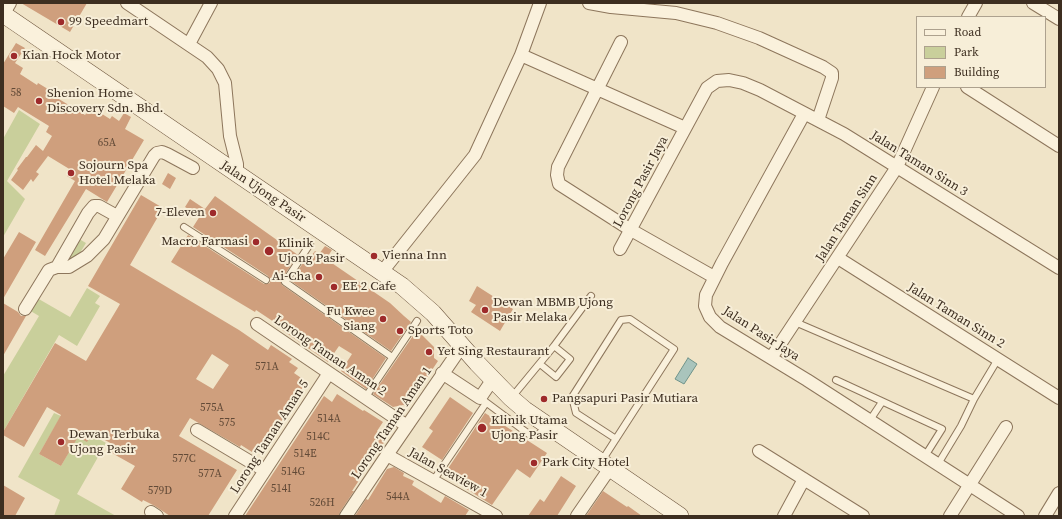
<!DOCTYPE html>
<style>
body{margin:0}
#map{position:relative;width:1062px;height:519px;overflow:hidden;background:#f0e4c8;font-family:"Source Serif 4",serif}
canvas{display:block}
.frame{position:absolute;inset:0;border:4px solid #3d2e20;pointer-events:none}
.legend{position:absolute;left:916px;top:16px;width:130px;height:72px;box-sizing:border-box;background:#f7eed8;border:1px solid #ada18e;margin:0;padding:5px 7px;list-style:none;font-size:12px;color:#3d2e20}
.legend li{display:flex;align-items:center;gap:8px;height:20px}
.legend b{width:20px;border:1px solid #ada18e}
</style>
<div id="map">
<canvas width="1062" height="519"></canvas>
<div class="frame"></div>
<ul class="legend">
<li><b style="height:5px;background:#faf1dc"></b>Road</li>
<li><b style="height:11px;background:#c9cf9b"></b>Park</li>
<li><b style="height:11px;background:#cf9f7d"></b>Building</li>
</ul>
</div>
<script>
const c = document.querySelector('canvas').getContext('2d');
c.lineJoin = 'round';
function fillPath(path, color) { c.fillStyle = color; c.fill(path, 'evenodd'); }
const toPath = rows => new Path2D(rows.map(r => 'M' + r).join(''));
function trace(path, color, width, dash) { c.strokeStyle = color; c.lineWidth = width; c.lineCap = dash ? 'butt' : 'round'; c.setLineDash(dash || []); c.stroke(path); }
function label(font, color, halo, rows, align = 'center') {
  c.font = font + ' "Source Serif 4",serif'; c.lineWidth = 4; c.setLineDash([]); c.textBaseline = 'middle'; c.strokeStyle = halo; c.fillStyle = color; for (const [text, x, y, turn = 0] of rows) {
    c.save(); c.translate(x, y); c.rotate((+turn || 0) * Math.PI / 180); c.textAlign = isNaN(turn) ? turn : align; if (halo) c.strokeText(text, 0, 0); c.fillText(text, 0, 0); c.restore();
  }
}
const green = toPath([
 [19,110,40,124,7,181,25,199,3,237,3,139],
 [74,236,86,243,80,253,70,263,64,262],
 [87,288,100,296,95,303,100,306,77,346,59,335,3,432,3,376,39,316,29,310,37,298,70,317],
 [54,413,61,416,39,454,61,466,82,429,106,443,77,494,116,516,54,516,60,500,18,477]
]);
const water = toPath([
 [688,358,697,364,684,384,675,379,688,358]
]);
const building = toPath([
 [21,3,87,3,70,32],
 [16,43,25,48,15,63,23,68,20,74,37,85,38,83,56,94,54,96,85,115,91,107,110,119,112,116,119,121,124,113,131,117,125,129,144,140,107,202,86,189,45,256,35,250,75,181,67,176,71,170,48,156,36,172,39,174,33,182,31,179,23,190,11,180,18,170,17,169,26,157,27,157,36,145,43,151,52,136,46,132,49,126,18,107,14,113,3,106,3,64],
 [168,173,176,178,170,189,162,184],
 [141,195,163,208,130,265,239,330,268,350,271,345,292,359,289,362,298,368,294,373,307,382,300,391,303,393,293,409,291,407,278,426,280,427,274,437,268,445,262,442,256,451,252,452,241,445,240,447,190,418,179,436,237,470,208,516,170,516,155,506,143,500,142,502,121,489,135,466,110,452,114,445,92,433,87,442,78,437,61,466,39,454,61,415,47,407,24,447,3,435,3,432,55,343,86,361,120,304,88,286],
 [212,354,229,365,213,389,196,379],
 [215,196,298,255,281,280,281,282,282,285,386,358,366,389,341,371,352,354,339,346,328,362,282,330,283,328,256,310,255,312,171,262,188,235,264,284,266,284,270,283,270,280,268,276,193,227,200,216,185,207,190,199,205,209],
 [19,232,36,242,3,299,3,259],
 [325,246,332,250,326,259,390,303,404,316,411,322,391,351,291,281,305,260,307,261,315,251,319,254],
 [477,286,513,309,500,331,471,312,476,305,469,301],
 [3,303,18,312,21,316,26,316,3,356],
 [417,330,434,347,434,358,438,361,408,406,403,405,393,407,373,394],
 [337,394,363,411,364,410,383,422,377,431,387,438,352,491,354,491,340,512,339,516,245,516,324,396,332,402],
 [450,397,473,413,442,460,422,447,433,431,429,428],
 [485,413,547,453,530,478,517,469,492,505,457,483,458,481,445,473],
 [394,467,404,473,403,476,414,481,412,485,441,503,445,496,469,510,465,516,355,516,366,499,368,500,387,469],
 [561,476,576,486,557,516,528,516,540,499,544,502],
 [3,485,25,498,15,516,3,516],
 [603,491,627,507,628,506,642,516,586,516]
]);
const lane = toPath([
 [184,227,266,280],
 [310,244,285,282,392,357],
 [795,322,974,399,998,359],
 [554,346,591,296],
 [836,380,942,429,925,456],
 [512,397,554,346,570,359,556,377,540,364],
 [365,398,417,321],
 [483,400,530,435,537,435,547,427],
 [870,420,882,402],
 [601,462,674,349,630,319,621,320,572,397,576,413,616,439],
 [938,464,961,426,974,399],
 [433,481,486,403]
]);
const street = toPath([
 [127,3,207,57,218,69,225,83,230,136,237,164,237,174],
 [589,3,611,7,676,13,717,23,759,38,823,67,832,73,832,78,818,120],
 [1033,3,1059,19],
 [3,15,10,3],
 [968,17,976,3],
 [621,42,558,167,557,175,559,184,631,230,714,277],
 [189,44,211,3],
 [521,55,685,128],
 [967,87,1059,146],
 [804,114,722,263,706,295,705,306,710,317,720,327,807,380,1018,516],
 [620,249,707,88,717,81,729,80,743,83,760,90,844,134,1059,268],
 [838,258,1059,398],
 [57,267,88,213,94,206,99,206,117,216],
 [382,272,475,155,521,55,540,3],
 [25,309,49,270,57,267,69,267,87,256,104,239,154,156,157,153,162,152,167,154,193,168],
 [257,324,407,426],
 [771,358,897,167,933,87],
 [442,373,480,398,493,379],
 [197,430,264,470],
 [759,451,863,516],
 [387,455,496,516],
 [151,512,157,516],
 [235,516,329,373],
 [346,516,387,455,462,346],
 [577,516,610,468],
 [784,516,804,479],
 [950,516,1006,427],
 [1045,516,1059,493]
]);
const secondary = toPath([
 [3,14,402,286,433,313,477,363,511,398,525,410,680,516]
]);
const markers = [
 [61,22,4,"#9e2a2b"],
 [14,56,4,"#9e2a2b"],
 [39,101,4,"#9e2a2b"],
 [71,173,4,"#9e2a2b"],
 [213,213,4,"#9e2a2b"],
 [256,242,4,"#9e2a2b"],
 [269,251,5,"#9e2a2b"],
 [374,256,4,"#9e2a2b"],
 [319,277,4,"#9e2a2b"],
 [334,287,4,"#9e2a2b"],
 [485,310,4,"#9e2a2b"],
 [383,319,4,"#9e2a2b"],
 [400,331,4,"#9e2a2b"],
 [429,352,4,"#9e2a2b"],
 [544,399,4,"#9e2a2b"],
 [482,428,5,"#9e2a2b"],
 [61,442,4,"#9e2a2b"],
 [534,463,4,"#9e2a2b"]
];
const numberNames = [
 ["58",16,93],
 ["65A",107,143],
 ["571A",267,367],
 ["575A",212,408],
 ["514A",329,419],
 ["575",227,423],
 ["514C",318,437],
 ["514E",305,454],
 ["577C",184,459],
 ["514G",293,472],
 ["577A",210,474],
 ["514I",281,489],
 ["579D",160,491],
 ["544A",398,497],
 ["526H",322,503]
];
const poiNames = [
 ["99 Speedmart",69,22],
 ["Kian Hock Motor",22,56],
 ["Shenion Home",47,94],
 ["Discovery Sdn. Bhd.",47,109],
 ["Sojourn Spa",79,166],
 ["Hotel Melaka",79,181],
 ["7-Eleven",205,213,"right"],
 ["Macro Farmasi",248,242,"right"],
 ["Klinik",278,244],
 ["Ujong Pasir",278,259],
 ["Vienna Inn",382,256],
 ["Ai-Cha",311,277,"right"],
 ["EE 2 Cafe",342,287],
 ["Dewan MBMB Ujong",493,303],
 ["Pasir Melaka",493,318],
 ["Fu Kwee",375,312,"right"],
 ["Siang",375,327,"right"],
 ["Sports Toto",408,331],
 ["Yet Sing Restaurant",437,352],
 ["Pangsapuri Pasir Mutiara",552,399],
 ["Klinik Utama",491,421],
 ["Ujong Pasir",491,436],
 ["Dewan Terbuka",69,435],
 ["Ujong Pasir",69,450],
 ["Park City Hotel",542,463]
];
const streetNames = [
 ["Jalan Taman Sinn 3",919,164,32],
 ["Lorong Pasir Jaya",641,182,-62],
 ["Jalan Ujong Pasir",263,192,34],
 ["Jalan Taman Sinn",847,218,-57],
 ["Jalan Taman Sinn 2",956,316,32],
 ["Jalan Pasir Jaya",761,334,33],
 ["Lorong Taman Aman 2",330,356,34],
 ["Lorong Taman Aman 1",392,423,-56],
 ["Lorong Taman Aman 5",270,437,-57],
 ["Jalan Seaview 1",448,473,29]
];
fillPath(green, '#c9cf9b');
fillPath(water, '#a9c4bc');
trace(water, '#6f938a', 1);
fillPath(building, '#cf9f7d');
trace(lane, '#8d765c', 8);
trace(street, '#8d765c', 14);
trace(secondary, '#6f573f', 18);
trace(lane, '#faf1dc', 6);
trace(street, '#faf1dc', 12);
trace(secondary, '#faf1dc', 17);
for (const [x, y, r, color] of markers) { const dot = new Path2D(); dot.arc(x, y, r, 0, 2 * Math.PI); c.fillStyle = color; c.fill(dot); trace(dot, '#f7eed8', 1.5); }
label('11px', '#624a37', null, numberNames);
label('13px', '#3d2e20', '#f7eed8', poiNames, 'left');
label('13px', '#3d2e20', '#f7eed8', streetNames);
</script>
